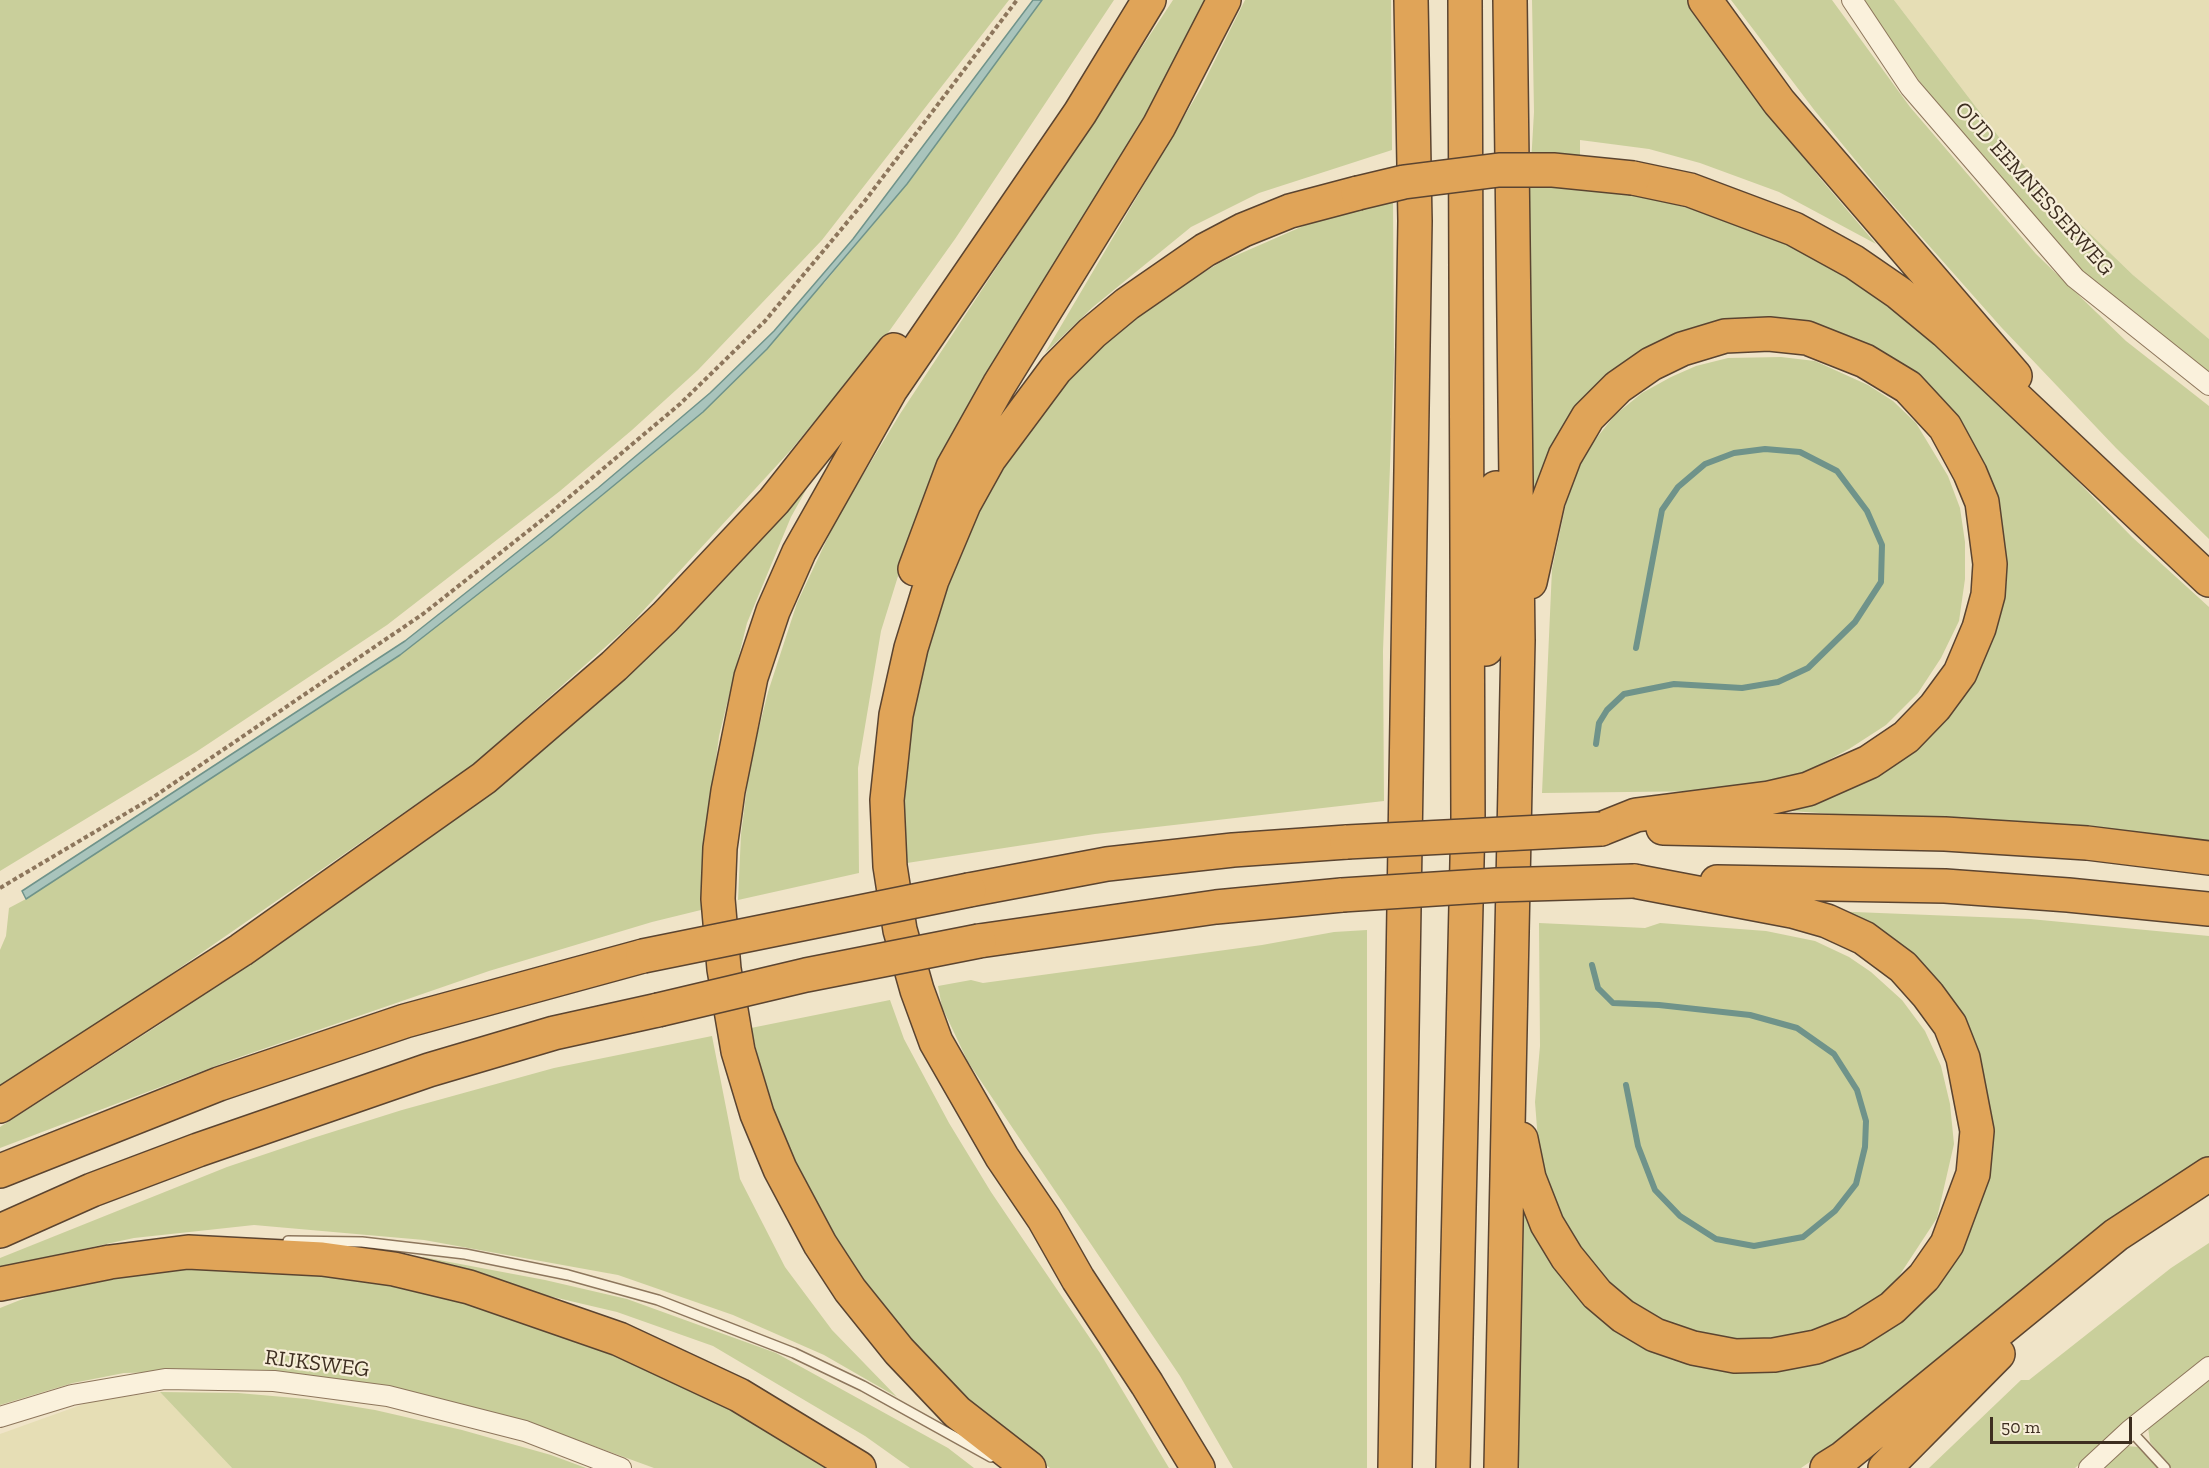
<!DOCTYPE html>
<style>
body{margin:0}
#map{position:relative;width:2209px;height:1468px;overflow:hidden;background:#f0e4c8;font-family:"Zilla Slab",serif}
canvas{display:block}
.scale{position:absolute;left:1990px;top:1417px;width:142px;height:27px;box-sizing:border-box;border:3px solid #3d2e20;border-top:0;padding-left:8px;font-size:18px;line-height:21px;white-space:nowrap;color:#3d2e20;-webkit-text-stroke:4px #f7eed8;paint-order:stroke}
</style>
<div id="map">
<canvas width="2209" height="1468"></canvas>
<div class="scale">50 m</div>
</div>
<script>
const c = document.querySelector('canvas').getContext('2d');
c.lineJoin = 'round';
function fillPath(path, color) { c.fillStyle = color; c.fill(path, 'evenodd'); }
const toPath = rows => new Path2D(rows.map(r => 'M' + r).join(''));
function trace(path, color, width, dash) { c.strokeStyle = color; c.lineWidth = width; c.lineCap = dash ? 'butt' : 'round'; c.setLineDash(dash || []); c.stroke(path); }
function label(font, color, halo, rows, align = 'center') {
  c.font = font + ' "Zilla Slab",serif'; c.lineWidth = 4.5; c.setLineDash([]); c.textBaseline = 'middle'; c.strokeStyle = halo; c.fillStyle = color; for (const [text, x, y, turn = 0] of rows) {
    c.save(); c.translate(x, y); c.rotate((+turn || 0) * Math.PI / 180); c.textAlign = isNaN(turn) ? turn : align; if (halo) c.strokeText(text, 0, 0); c.fillText(text, 0, 0); c.restore();
  }
}
const farmland = toPath([
 [1894,0,2209,0,2209,339,2133,275,2053,198,2002,141],
 [160,1392,232,1468,0,1468,0,1434,92,1401]
]);
const green = toPath([
 [0,0,1009,0,822,240,698,370,632,430,560,491,387,625,196,752,0,871],
 [1042,0,1114,0,955,239,890,330,790,451,630,625,474,764,77,1039,0,1089,0,950,6,936,9,908,26,899,400,655,603,495,825,282,907,184],
 [1173,0,1214,0,940,470,899,573,881,631,858,768,859,873,738,900,741,834,750,764,768,692,797,603,838,516,900,414],
 [1245,0,1391,0,1392,150,1259,193,1191,227,1093,307,1045,353,1201,88],
 [1532,0,1687,0,1731,62,1819,177,1876,244,1779,192,1700,163,1649,149,1580,140,1580,187,1635,193,1743,224,1846,273,1893,303,2013,415,2132,537,2209,607,2209,843,2164,837,1762,809,1861,770,1995,608,1972,449,1806,323,1626,367,1529,527,1525,451,1530,181,1534,112],
 [1731,0,1832,0,1910,107,2036,254,2126,341,2209,406,2209,539,2116,448,2001,327,1885,196,1815,111],
 [1857,0,1894,0,2002,141,2053,198,2133,275,2209,339,2209,379,2078,268,1984,165],
 [1393,202,1394,360,1383,651,1384,801,1095,834,907,863,903,813,908,744,922,662,961,548,970,512,1088,350,1168,294,1221,262,1317,220],
 [1781,357,1815,361,1868,385,1893,401,1916,423,1948,476,1960,508,1965,542,1965,579,1959,621,1941,658,1918,693,1886,725,1849,749,1808,771,1768,784,1714,791,1542,793,1552,569,1574,466,1615,415,1642,393,1671,377,1696,366,1728,358],
 [842,437,811,481,791,517,747,623,719,736,706,838,705,909,652,922,489,971,234,1059,0,1148,0,1127,159,1025,489,795],
 [1804,910,2030,919,2209,936,2209,1157,2073,1249,1823,1453,1801,1468,1518,1468,1517,1349,1521,1184,1630,1333,1823,1358,1973,1216,1954,1014],
 [1539,923,1645,928,1660,923,1766,931,1815,941,1849,957,1871,972,1902,1000,1925,1031,1941,1066,1950,1104,1954,1144,1937,1218,1899,1276,1874,1303,1820,1332,1750,1341,1710,1338,1657,1322,1614,1289,1568,1236,1540,1167,1535,1102,1540,1046],
 [1367,930,1367,1468,1233,1468,1180,1376,968,1062,942,1007,938,986,971,980,983,983,1262,945,1334,932],
 [890,1000,904,1039,949,1123,991,1192,1100,1353,1169,1468,1050,1468,1036,1458,933,1369,853,1274,825,1229,784,1139,763,1079,751,1028],
 [712,1036,740,1179,785,1267,832,1330,897,1397,824,1355,733,1315,618,1275,424,1240,254,1225,134,1238,0,1267,0,1258,227,1167,313,1138,402,1110,554,1068],
 [2209,1243,2209,1356,2152,1401,2075,1468,1929,1468,2021,1380,2029,1380,2171,1268],
 [423,1257,545,1280,627,1299,776,1353,948,1448,974,1468,910,1468,865,1436,713,1346,617,1312,421,1266],
 [147,1263,396,1276,597,1337,844,1468,654,1468,550,1430,473,1407,404,1391,241,1370,124,1373,73,1383,0,1405,0,1308,83,1275],
 [2209,1379,2209,1468,2170,1468,2150,1442,2148,1427],
 [160,1392,238,1393,307,1399,375,1410,462,1430,551,1455,586,1468,232,1468],
 [2126,1446,2139,1447,2159,1468,2101,1468]
]);
const water = toPath([
 [1033,0,1042,0,907,184,767,349,703,412,550,538,400,655,26,899,22,891,405,641,598,488,710,393,774,331,853,239,1033,0]
]);
const stream = toPath([
 [1596,744,1599,723,1607,710,1624,694,1674,684,1742,688,1778,682,1808,668,1855,622,1881,582,1882,545,1867,511,1837,471,1800,452,1765,449,1734,453,1705,464,1678,487,1662,510,1636,648],
 [1592,965,1598,988,1613,1003,1659,1005,1750,1015,1797,1028,1834,1054,1857,1090,1866,1121,1865,1147,1856,1184,1835,1211,1803,1237,1754,1246,1716,1239,1680,1216,1655,1190,1638,1146,1626,1085]
]);
const path = toPath([
 [0,888,152,798,423,614,542,520,680,404,765,321,864,202,1017,0]
]);
const lane = toPath([
 [288,1241,362,1242,465,1254,568,1275,658,1300,794,1353,863,1386,991,1457],
 [2130,1430,2165,1468]
]);
const street = toPath([
 [1852,0,1910,87,2075,278,2209,385],
 [0,1417,72,1395,165,1379,274,1381,388,1396,525,1431,621,1468],
 [2089,1468,2130,1430,2209,1367]
]);
const highway = toPath([
 [1705,0,1779,102,2015,376],
 [1633,178,1690,190,1794,229,1854,262,1899,293,1945,331,2209,580],
 [915,569,953,467,999,385,1159,126,1224,0],
 [1530,582,1548,501,1565,456,1588,417,1618,387,1651,364,1682,349,1725,336,1769,334,1807,338,1865,361,1908,387,1945,427,1970,473,1982,502,1990,564,1988,595,1979,628,1960,673,1935,707,1906,737,1869,762,1808,789,1769,798,1636,815,1601,829],
 [1486,649,1496,488],
 [1663,828,1945,834,2087,843,2209,858],
 [1717,882,1945,886,2068,895,2209,909],
 [969,890,1107,864,1233,850,1347,842],
 [979,941,1216,907,1342,895],
 [0,1106,241,950,484,778,614,666,665,617,774,501,894,350],
 [1521,1139,1529,1178,1547,1224,1567,1257,1597,1294,1623,1316,1655,1335,1693,1348,1735,1356,1774,1355,1816,1347,1854,1332,1892,1308,1924,1277,1947,1244,1973,1174,1977,1131,1963,1058,1950,1025,1928,995,1903,967,1864,938,1827,921,1792,911,1634,881],
 [0,1171,219,1084,405,1021,643,956],
 [0,1231,92,1190,198,1150,429,1070,554,1033,658,1010],
 [0,1284,110,1262,188,1252,322,1259,394,1269,469,1287,619,1339,739,1395,859,1468],
 [1029,1468,957,1412,899,1351,850,1290,820,1244,780,1169,757,1114,738,1051,724,969,718,899,720,848,728,791,751,677,773,611,799,552,891,389,1080,113,1149,0],
 [1198,1468,1147,1384,1078,1279,1044,1219,1002,1157,936,1042,917,990,900,930,890,866,887,800,896,715,911,648,932,580,964,504,989,459,1056,369,1092,333,1127,304,1205,250,1243,230,1290,211,1358,193],
 [1395,1468,1415,221,1411,0],
 [1453,1468,1468,818,1465,0],
 [1501,1468,1518,640,1510,0],
 [1827,1468,1843,1458,2116,1235,2209,1174],
 [1885,1468,1998,1354]
]);
const highwayBridge = toPath([
 [1358,193,1404,182,1499,170,1553,170,1633,178],
 [1347,842,1601,829],
 [1342,895,1497,885,1634,881],
 [643,956,969,890],
 [658,1010,806,975,979,941]
]);
const streetNames = [
 ["OUD EEMNESSERWEG",2034,189,48],
 ["RIJKSWEG",317,1364,7]
];
fillPath(farmland, '#e6deb5');
fillPath(green, '#c9cf9b');
fillPath(water, '#a9c4bc');
trace(water, '#6f938a', 1.5);
trace(stream, '#6f938a', 6);
trace(lane, '#8d765c', 12);
trace(street, '#8d765c', 22);
trace(highway, '#5b4430', 36);
trace(path, '#8d765c', 4, [4.5, 3]);
trace(lane, '#faf1dc', 9);
trace(street, '#faf1dc', 20);
trace(highway, '#e0a458', 33);
trace(highwayBridge, '#5b4430', 36, []);
trace(highwayBridge, '#e0a458', 33);
label('22px', '#3d2e20', '#f7eed8', streetNames);
</script>
